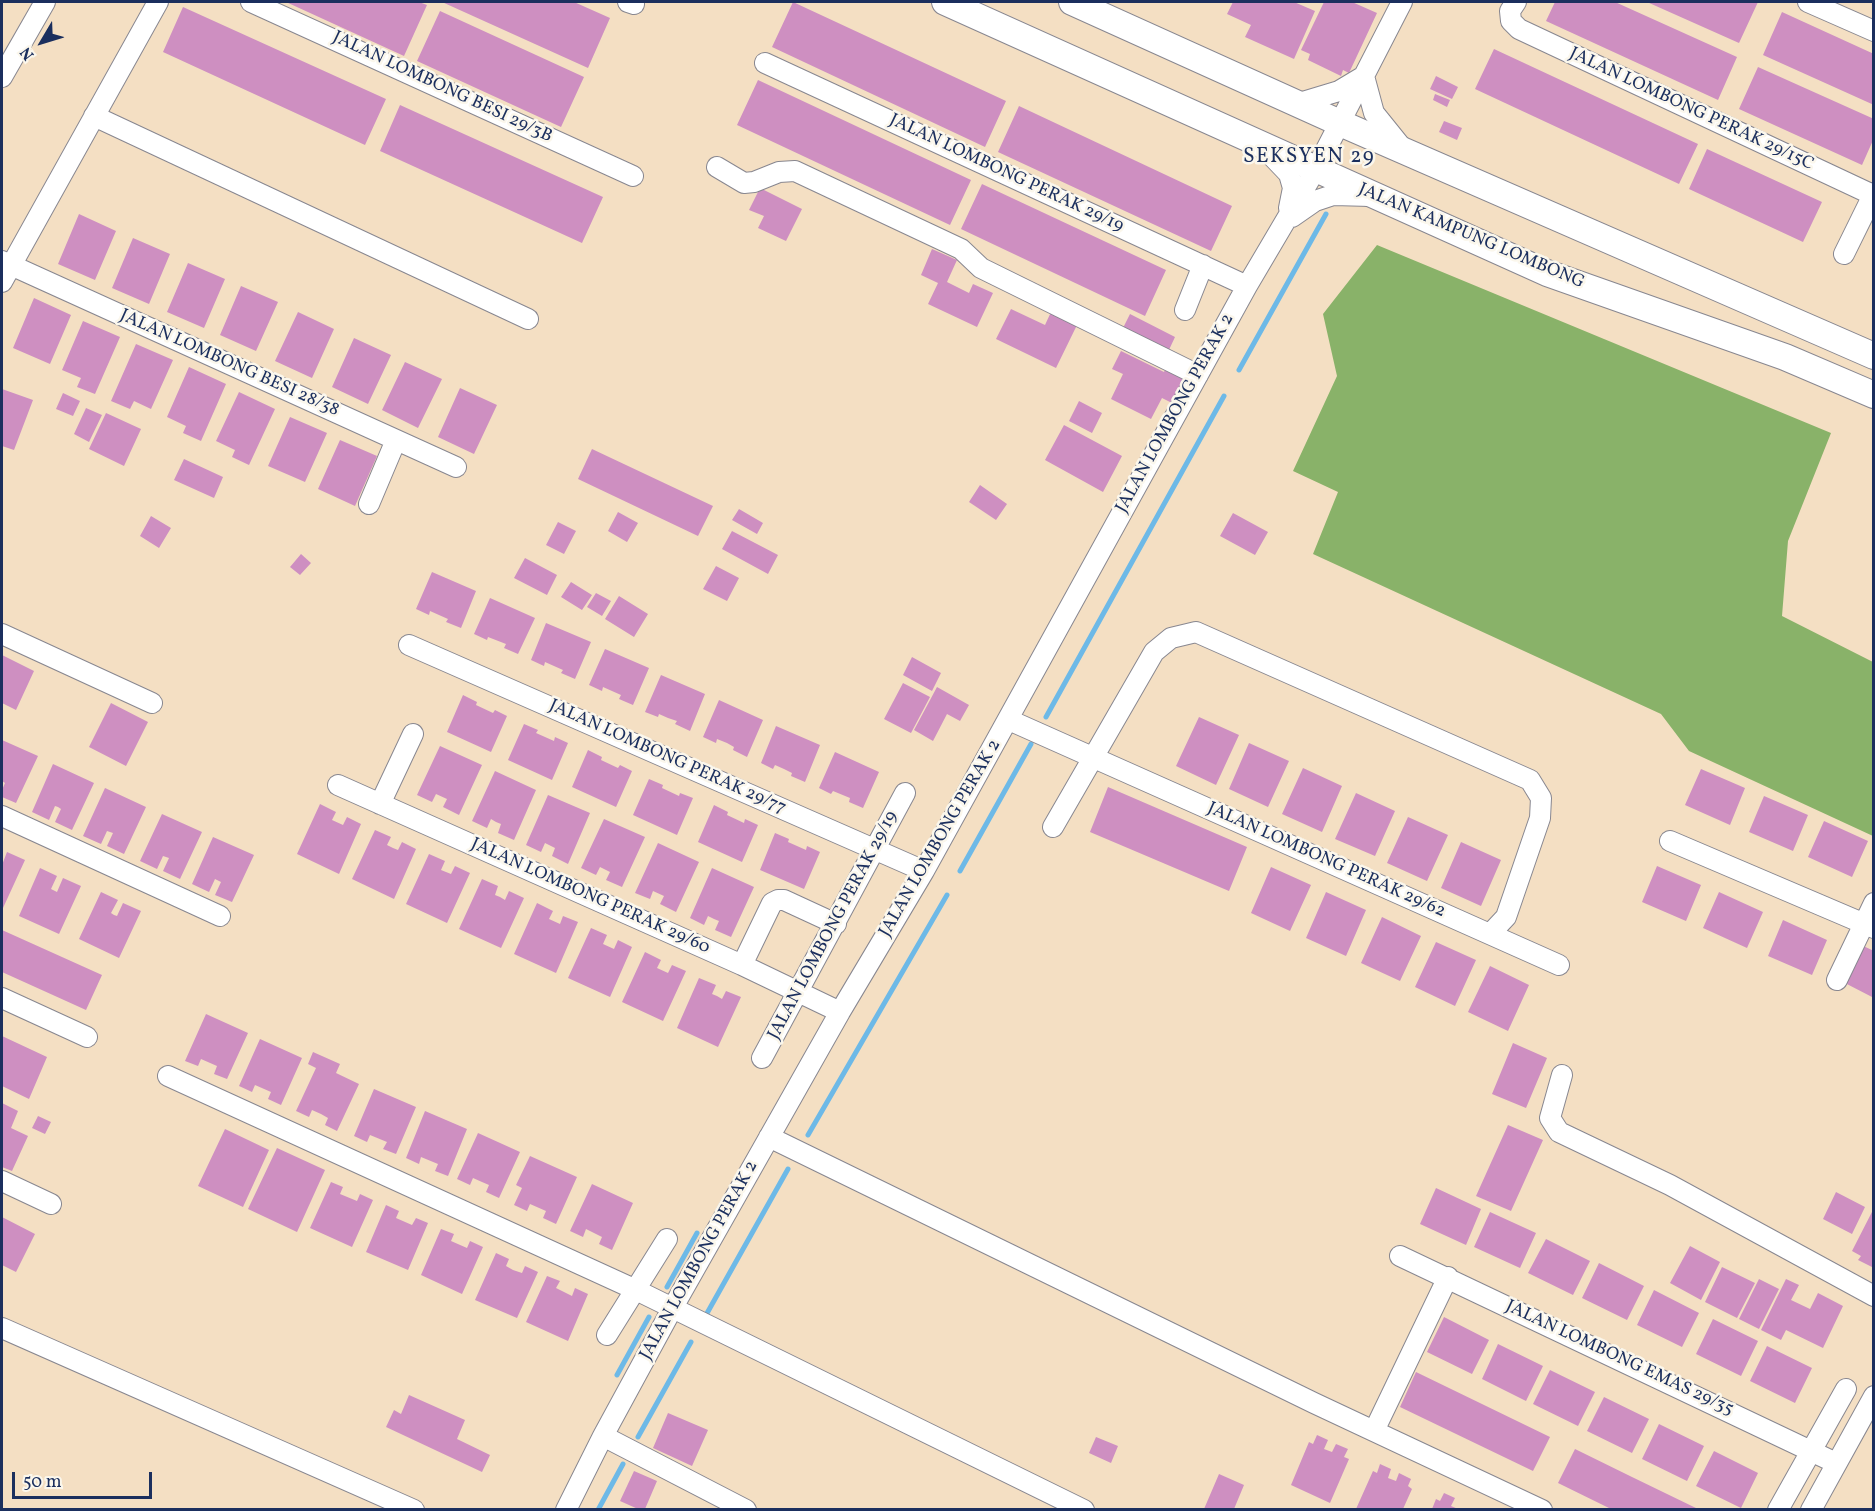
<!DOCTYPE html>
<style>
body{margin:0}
#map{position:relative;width:1875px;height:1511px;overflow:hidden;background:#f4dfc3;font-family:Vollkorn,serif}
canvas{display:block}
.frame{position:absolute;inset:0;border:3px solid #1b2f5e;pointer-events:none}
.north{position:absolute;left:12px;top:12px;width:60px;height:60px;-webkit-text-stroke:4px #fbf7ec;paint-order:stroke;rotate:232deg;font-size:16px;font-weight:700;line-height:24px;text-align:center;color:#1b2f5e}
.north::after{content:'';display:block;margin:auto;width:21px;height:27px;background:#1b2f5e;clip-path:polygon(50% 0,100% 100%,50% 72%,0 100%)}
.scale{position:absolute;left:12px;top:1472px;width:140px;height:27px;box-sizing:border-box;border:3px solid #1b2f5e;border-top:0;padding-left:8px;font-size:18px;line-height:21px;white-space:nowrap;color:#1b2f5e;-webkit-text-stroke:4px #fbf7ec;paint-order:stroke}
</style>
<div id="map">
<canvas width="1875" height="1511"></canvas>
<div class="frame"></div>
<div class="north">N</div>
<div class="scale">50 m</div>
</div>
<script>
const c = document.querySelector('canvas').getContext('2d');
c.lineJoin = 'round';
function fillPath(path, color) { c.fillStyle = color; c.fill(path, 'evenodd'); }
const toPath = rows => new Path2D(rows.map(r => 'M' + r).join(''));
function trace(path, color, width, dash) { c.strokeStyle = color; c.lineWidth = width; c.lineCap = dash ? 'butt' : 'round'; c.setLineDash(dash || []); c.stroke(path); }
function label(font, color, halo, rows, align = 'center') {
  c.font = font + ' Vollkorn,serif'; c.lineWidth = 5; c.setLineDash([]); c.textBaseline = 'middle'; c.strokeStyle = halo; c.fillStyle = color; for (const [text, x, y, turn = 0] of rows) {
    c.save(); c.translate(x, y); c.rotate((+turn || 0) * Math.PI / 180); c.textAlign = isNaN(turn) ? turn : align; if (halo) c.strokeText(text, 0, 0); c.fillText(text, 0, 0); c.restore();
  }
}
const forest = toPath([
 [1377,245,1831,433,1788,541,1782,616,1873,662,1873,836,1689,751,1661,714,1313,554,1338,492,1293,471,1337,376,1323,314]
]);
const stream = toPath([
 [1239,370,1326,214],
 [1046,717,1224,396],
 [960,871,1031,744],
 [808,1135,947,895],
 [667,1287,697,1233],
 [706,1315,788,1169],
 [617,1375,649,1317],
 [638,1437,691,1342],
 [598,1510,623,1464]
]);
const building = toPath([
 [286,2,419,2,427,5,404,56],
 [442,2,574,2,610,18,588,68],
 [793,2,1006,101,985,147,772,47],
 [1233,2,1294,2,1315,11,1294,59,1245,37,1251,25,1227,14],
 [1324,2,1352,2,1377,13,1349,73,1343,70,1341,76,1308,60,1310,54,1301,50],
 [1555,2,1615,2,1737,57,1718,100,1546,21],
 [1647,2,1758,2,1739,43],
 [183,7,386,99,365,145,163,52],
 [440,11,584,77,561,127,417,61],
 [1782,12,1874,54,1874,105,1763,55],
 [1494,49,1698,144,1679,184,1475,89],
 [1758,67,1874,119,1874,138,1862,165,1739,109],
 [1436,76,1458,87,1452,99,1430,89],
 [758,80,971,180,950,225,737,125],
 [1435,94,1450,100,1447,107,1433,100],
 [400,105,603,197,582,243,380,151],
 [1019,106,1232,206,1211,251,998,152],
 [1444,121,1462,128,1457,140,1439,132],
 [1707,149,1822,202,1803,242,1689,189],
 [982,184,1166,270,1145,316,961,229],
 [760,188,802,209,786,241,758,228,764,216,749,210],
 [79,214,116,231,95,280,58,264],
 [133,238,170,254,149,304,112,288],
 [932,249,957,260,947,282,969,293,973,284,993,293,977,327,928,304,938,283,921,275],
 [188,263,225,279,204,328,167,312],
 [241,286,278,302,256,351,220,335],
 [34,298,71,315,50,364,13,348],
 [1011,309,1045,325,1051,312,1077,325,1056,368,996,339],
 [298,312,334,329,312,378,275,361],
 [1130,314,1175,337,1168,352,1122,330],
 [83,321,120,337,95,394,77,387,81,378,62,370],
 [354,338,391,355,368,404,332,387],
 [136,344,173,360,151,409,134,401,130,409,111,401],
 [1121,351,1164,372,1166,368,1185,377,1172,403,1162,398,1151,419,1111,399,1123,374,1112,369],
 [405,362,442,379,418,428,382,410],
 [189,367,226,384,201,441,183,433,186,426,167,417],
 [460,388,497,405,474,454,438,437],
 [2,389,33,400,14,450,2,446],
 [239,392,275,409,249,465,232,457,235,450,216,441],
 [63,393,80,401,73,416,56,409],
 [1079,401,1102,413,1092,433,1069,421],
 [86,408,102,415,89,442,74,434],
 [106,413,141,429,124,466,89,449],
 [290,417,327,433,305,482,268,466],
 [1064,425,1122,456,1103,492,1045,460],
 [340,440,377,456,355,506,318,489],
 [592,449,713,506,698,536,578,479],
 [184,459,223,477,214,498,174,480],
 [980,485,1007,504,996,520,969,502],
 [739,509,763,523,757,534,732,520],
 [618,512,638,523,627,542,608,531],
 [1233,513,1268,532,1255,555,1220,536],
 [151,516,171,528,159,548,140,536],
 [558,522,576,531,564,554,546,545],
 [732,531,778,555,768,574,722,549],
 [301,554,311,563,300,575,290,567],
 [525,558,557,575,547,595,514,578],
 [716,566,739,578,727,601,703,589],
 [432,572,476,591,461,628,446,622,448,619,430,611,429,615,416,609],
 [571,582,592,595,582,610,561,597],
 [596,593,611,601,602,616,587,607],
 [619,596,648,614,634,637,605,619],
 [490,598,535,618,518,654,504,648,506,644,488,637,487,640,474,634],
 [546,623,591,642,575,679,561,673,563,670,545,662,544,666,531,660],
 [605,649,649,668,633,705,619,699,621,695,603,687,602,691,589,685],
 [2,655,34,671,16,710,2,703],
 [912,657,941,673,932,691,903,675],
 [661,675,705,694,690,731,675,724,677,721,668,718,659,714,658,717,645,712],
 [903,683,930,697,911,733,884,719],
 [937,687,969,705,960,721,947,714,933,741,914,730],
 [463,695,477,702,476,705,493,713,495,710,507,716,491,752,447,732],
 [719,700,763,720,747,757,733,750,734,747,727,743,717,739,716,743,703,737],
 [111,703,148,722,126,766,89,747],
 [1199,717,1239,735,1216,785,1176,766],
 [524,724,538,730,536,733,554,741,555,737,568,743,552,780,508,760],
 [776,726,820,745,805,782,791,776,792,773,784,769,775,765,773,769,761,763],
 [2,740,38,756,16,803,2,797,2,790,5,783,2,781],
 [1249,743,1289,761,1268,807,1229,789],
 [440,746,482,765,459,815,443,807,447,799,436,794,432,802,417,795],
 [588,750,602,757,601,760,618,768,620,765,632,771,616,807,572,787],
 [835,752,879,772,863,808,849,802,850,798,833,791,831,794,819,788],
 [53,764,94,783,72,830,55,822,61,809,58,807,55,806,49,820,32,812],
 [1303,768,1342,786,1322,832,1282,814],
 [1701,769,1745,788,1730,825,1685,805],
 [495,771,536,790,514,840,498,833,501,824,496,822,491,819,487,828,472,821],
 [649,779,663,785,662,788,679,796,680,793,693,798,677,835,633,815],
 [1108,787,1247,847,1229,891,1090,832],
 [105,788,146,807,124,854,107,846,113,833,107,831,101,844,83,836],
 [1356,793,1395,811,1375,856,1335,839],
 [548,795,590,813,568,864,552,856,555,848,545,843,541,852,526,845],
 [1764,796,1808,815,1793,851,1749,832],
 [320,804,336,812,332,820,343,825,347,817,361,824,339,874,297,854],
 [714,805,728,812,727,815,744,823,745,819,758,825,742,862,698,842],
 [162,814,202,832,180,879,163,871,169,858,163,856,157,869,140,861],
 [1408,817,1448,835,1427,881,1387,863],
 [604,819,645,837,622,887,606,880,610,872,600,867,596,875,581,868],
 [1824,821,1868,841,1852,877,1808,857],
 [375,830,391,837,387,845,393,848,398,850,402,842,416,849,394,899,352,879],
 [775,833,789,839,788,842,806,850,807,846,820,852,804,889,760,870],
 [213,837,254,855,232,902,215,895,221,882,215,879,209,892,192,884],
 [1461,842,1501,860,1481,906,1441,888],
 [658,843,699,862,676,912,660,904,664,896,653,891,650,899,635,893],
 [7,852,25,860,3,908,2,907,2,865],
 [429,854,445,861,441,870,451,874,455,866,470,873,447,923,406,904],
 [1657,866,1701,885,1686,921,1642,902],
 [1271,867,1311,885,1290,931,1251,913],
 [40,868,57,876,51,889,57,892,63,878,81,886,59,934,19,916],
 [712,868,754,887,731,937,715,930,719,921,714,919,708,916,704,925,690,918],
 [482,879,498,886,495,895,500,897,505,900,509,891,524,898,501,948,459,929],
 [101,892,118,900,111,913,114,915,117,916,123,903,141,911,119,958,79,939],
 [1326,892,1366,910,1346,956,1306,938],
 [1719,892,1763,912,1747,948,1703,928],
 [537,903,553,911,549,919,560,924,563,916,578,922,556,973,514,954],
 [1382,917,1421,936,1400,981,1361,963],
 [1783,920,1827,940,1812,975,1768,956],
 [591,928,607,935,603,944,614,949,618,940,632,947,610,997,568,978],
 [2,930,102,975,86,1010,2,972],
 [1436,942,1476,960,1455,1006,1415,987],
 [1859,944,1874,951,1874,998,1841,981],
 [645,952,661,960,657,968,668,973,672,965,686,971,663,1021,622,1002],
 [1490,966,1529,985,1508,1031,1468,1012],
 [699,978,716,985,712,994,717,996,722,999,726,991,741,997,718,1047,677,1028],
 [206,1014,248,1033,227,1079,214,1074,217,1066,201,1059,198,1066,185,1061],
 [2,1036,47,1057,29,1099,2,1086],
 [260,1039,302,1058,281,1105,268,1099,271,1092,255,1085,252,1092,239,1086],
 [1513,1043,1547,1058,1526,1108,1492,1094],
 [313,1052,340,1064,336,1073,359,1084,337,1131,325,1125,328,1118,321,1114,312,1110,309,1117,296,1111,316,1068,308,1064],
 [374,1089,416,1107,396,1154,383,1149,387,1142,370,1135,367,1142,354,1136],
 [2,1103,18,1111,11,1128,28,1136,12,1171,2,1167],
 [425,1111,467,1129,448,1176,435,1171,438,1164,421,1157,419,1164,406,1158],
 [38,1116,51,1122,45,1134,32,1128],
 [1508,1125,1543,1140,1511,1211,1476,1196],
 [225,1129,269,1150,243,1207,198,1186],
 [478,1133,520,1152,499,1198,486,1192,489,1185,482,1182,473,1178,470,1185,457,1179],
 [277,1148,325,1170,297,1232,248,1209],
 [530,1156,577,1177,556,1224,543,1218,546,1211,530,1204,527,1211,514,1205,522,1188,516,1185],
 [331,1182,343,1187,340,1194,357,1201,360,1194,373,1200,352,1247,310,1228],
 [592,1184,633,1203,612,1250,599,1244,602,1237,586,1229,583,1237,570,1231],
 [1436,1188,1481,1209,1466,1245,1420,1224],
 [1836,1192,1865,1207,1852,1234,1823,1219],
 [386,1205,399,1211,396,1218,412,1225,416,1218,428,1223,408,1270,366,1252],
 [1874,1208,1874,1268,1858,1260,1861,1256,1852,1251],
 [1490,1212,1536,1233,1520,1268,1474,1247],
 [2,1217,35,1234,16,1272,2,1265],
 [441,1229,454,1234,451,1241,467,1248,470,1241,483,1247,462,1294,421,1275],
 [1546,1239,1590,1261,1573,1295,1528,1273],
 [1690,1246,1720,1262,1701,1300,1670,1283],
 [496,1253,509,1259,506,1266,513,1270,522,1273,525,1266,538,1272,517,1318,475,1300],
 [1599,1263,1644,1286,1627,1320,1582,1298],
 [1722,1267,1755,1283,1737,1318,1705,1302],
 [547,1276,560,1281,556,1288,572,1296,575,1288,588,1294,568,1341,526,1322],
 [1759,1279,1779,1289,1759,1329,1739,1319],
 [1786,1279,1799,1285,1791,1300,1810,1309,1818,1293,1843,1306,1823,1348,1786,1330,1781,1340,1761,1330],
 [1654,1290,1699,1313,1682,1347,1637,1325],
 [1444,1317,1489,1340,1472,1374,1427,1352],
 [1713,1319,1758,1341,1741,1376,1696,1354],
 [1498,1344,1543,1366,1526,1401,1482,1379],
 [1767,1346,1812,1368,1795,1403,1750,1381],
 [1550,1370,1595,1392,1578,1426,1533,1404],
 [1416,1372,1550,1437,1533,1471,1400,1407],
 [409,1395,465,1420,457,1439,490,1455,482,1472,386,1427,394,1410,401,1414],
 [1604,1397,1649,1419,1632,1453,1587,1431],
 [668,1413,708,1430,692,1466,653,1448],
 [1659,1424,1704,1446,1687,1481,1642,1459],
 [1317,1435,1328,1440,1324,1449,1332,1452,1336,1444,1348,1449,1344,1457,1349,1459,1330,1503,1291,1485,1309,1442,1313,1444],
 [1096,1437,1118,1446,1111,1463,1089,1453],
 [1575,1449,1632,1477,1698,1509,1611,1509,1558,1483],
 [1714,1451,1758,1473,1741,1508,1696,1486],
 [1380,1464,1391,1469,1388,1478,1396,1481,1399,1473,1411,1479,1408,1486,1412,1489,1403,1509,1356,1509,1373,1471,1377,1473],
 [634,1471,657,1481,645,1509,638,1509,620,1501],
 [1219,1474,1244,1485,1234,1509,1204,1509],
 [1444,1493,1455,1498,1451,1506,1458,1509,1432,1509,1436,1499,1440,1501]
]);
const minor = toPath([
 [251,2,633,176],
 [628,2,634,4],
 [1516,2,1510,11,1511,21,1519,29,1873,195],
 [1808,2,1874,31],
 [765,63,1247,286],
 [1364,76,1374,113,1403,149],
 [2,77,45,2],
 [1296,104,1339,91,1364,76],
 [94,116,528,319],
 [1267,151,1289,174,1293,188,1289,208],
 [717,167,744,183,754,182,779,172,795,171,961,249,981,268,1198,375],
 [1292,217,1315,201,1333,195,1371,196],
 [1844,254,1874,193],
 [2,261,456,467],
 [2,282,158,2],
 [1185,310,1203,265],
 [369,504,396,440],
 [2,634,152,703],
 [409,645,924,871],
 [1009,720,1559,965],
 [338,785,742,965,840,1012],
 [380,804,413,734],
 [2,816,220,916],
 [1053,827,1154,652,1171,638,1196,632,1530,780,1541,798,1540,818,1506,917,1490,934],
 [1670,841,1874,928],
 [742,965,772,903,778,900,784,900,836,924],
 [1837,980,1874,903],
 [2,998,87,1037],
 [762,1058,905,793],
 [1562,1075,1550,1118,1559,1132,1670,1185,1874,1296],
 [168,1076,634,1289,1084,1510],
 [769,1137,1314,1403,1542,1510],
 [2,1181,51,1204],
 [1400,1256,1836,1463],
 [2,1328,414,1510],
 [607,1335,667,1239],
 [1374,1431,1448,1277],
 [603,1436,746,1510],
 [566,1510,603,1436,672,1309,840,1012,924,871,1247,286,1316,169,1402,2],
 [1778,1510,1846,1389],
 [1811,1510,1874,1396]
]);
const tertiary = toPath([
 [945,2,1547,273,1785,357,1874,395],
 [1072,2,1340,123,1874,356]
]);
const streetNames = [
 ["JALAN LOMBONG BESI 29/3B",442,88,25],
 ["JALAN LOMBONG PERAK 29/15C",1691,110,25],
 ["JALAN LOMBONG PERAK 29/19",1006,174,25],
 ["JALAN KAMPUNG LOMBONG",1471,237,23],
 ["JALAN LOMBONG BESI 28/38",229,364,24],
 ["JALAN LOMBONG PERAK 2",1176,414,-61],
 ["JALAN LOMBONG PERAK 29/77",667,758,24],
 ["JALAN LOMBONG PERAK 2",941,839,-60],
 ["JALAN LOMBONG PERAK 29/62",1326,861,24],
 ["JALAN LOMBONG PERAK 29/60",590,897,24],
 ["JALAN LOMBONG PERAK 29/19",834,926,-62],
 ["JALAN LOMBONG PERAK 2",700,1261,-61],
 ["JALAN LOMBONG EMAS 29/35",1619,1359,25]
];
const quarterNames = [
 ["SEKSYEN 29",1309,158]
];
fillPath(forest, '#89b269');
trace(stream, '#6db9e7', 5);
fillPath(building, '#ce8fc1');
trace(minor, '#888790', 22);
trace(tertiary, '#888790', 28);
trace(minor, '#fff', 20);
trace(tertiary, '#fff', 26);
label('18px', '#1b2f5e', '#fbf7ec', streetNames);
c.letterSpacing = '1.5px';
label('21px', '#1b2f5e', '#fbf7ec', quarterNames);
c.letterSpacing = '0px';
</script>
